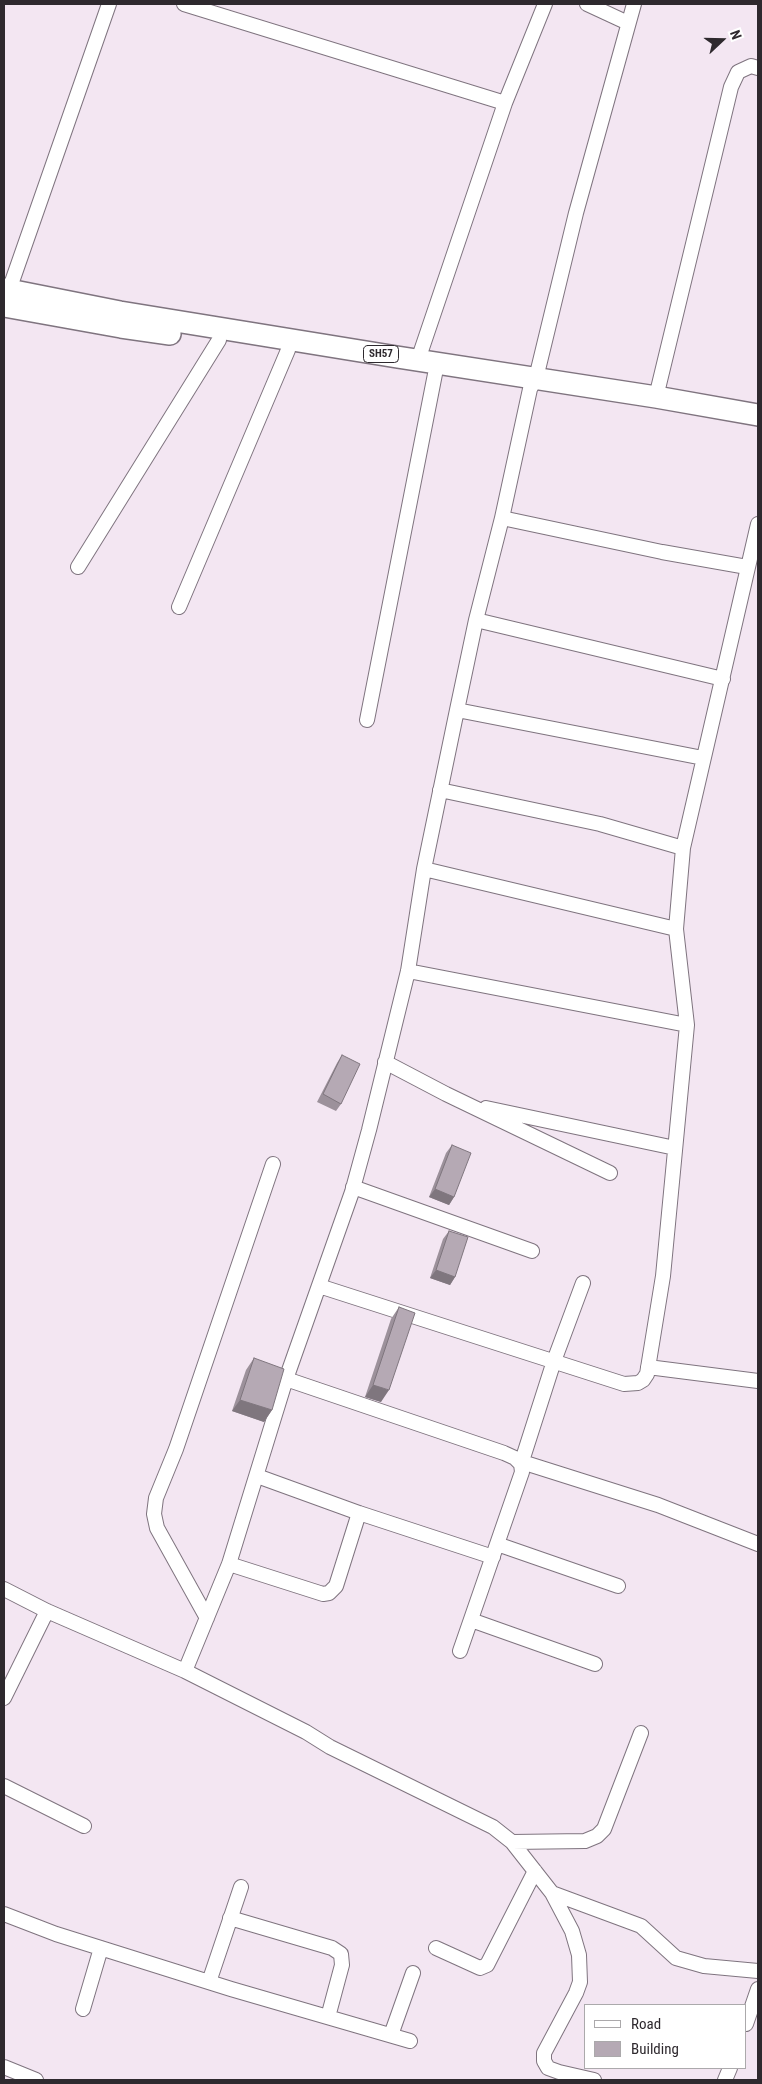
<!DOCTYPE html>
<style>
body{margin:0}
#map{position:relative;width:762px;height:2084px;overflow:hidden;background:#f3e6f2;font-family:"Roboto Condensed",sans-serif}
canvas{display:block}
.frame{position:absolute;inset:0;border:5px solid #2e292e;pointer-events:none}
.legend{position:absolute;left:584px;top:2004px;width:162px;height:65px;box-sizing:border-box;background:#fff;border:1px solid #aba9ab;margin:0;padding:6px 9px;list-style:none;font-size:15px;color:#2e292e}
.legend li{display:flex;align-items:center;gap:10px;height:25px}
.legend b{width:25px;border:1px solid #aba9ab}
.north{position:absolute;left:697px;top:15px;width:50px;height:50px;-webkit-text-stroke:4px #fff;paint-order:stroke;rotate:69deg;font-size:14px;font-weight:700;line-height:20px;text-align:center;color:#2e292e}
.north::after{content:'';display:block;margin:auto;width:18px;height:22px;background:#2e292e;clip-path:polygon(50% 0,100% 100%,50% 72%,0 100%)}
</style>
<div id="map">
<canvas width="762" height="2084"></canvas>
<div class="frame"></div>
<ul class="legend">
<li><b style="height:6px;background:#fff"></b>Road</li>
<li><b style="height:14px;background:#b5a9b4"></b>Building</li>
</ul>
<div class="north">N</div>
</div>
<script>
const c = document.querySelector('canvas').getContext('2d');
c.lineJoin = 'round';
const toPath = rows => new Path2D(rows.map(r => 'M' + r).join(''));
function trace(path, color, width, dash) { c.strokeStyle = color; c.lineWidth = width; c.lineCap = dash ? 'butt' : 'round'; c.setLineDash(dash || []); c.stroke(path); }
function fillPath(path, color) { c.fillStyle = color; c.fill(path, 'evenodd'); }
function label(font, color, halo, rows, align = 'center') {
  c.font = font + ' "Roboto Condensed",sans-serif'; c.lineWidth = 4.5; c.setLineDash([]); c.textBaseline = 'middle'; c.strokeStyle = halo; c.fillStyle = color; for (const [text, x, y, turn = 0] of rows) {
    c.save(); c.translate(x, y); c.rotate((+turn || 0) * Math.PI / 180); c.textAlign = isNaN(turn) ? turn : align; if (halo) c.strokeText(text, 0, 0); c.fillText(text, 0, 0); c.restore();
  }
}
const minor = toPath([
 [184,4,505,103],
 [587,4,628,23],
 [7,296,109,4],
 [418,360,505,103,545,4],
 [656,397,731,87,738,72,751,66,758,68],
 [502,518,662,552,747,567],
 [78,567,219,340],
 [179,607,288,350],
 [476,620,723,679],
 [457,710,703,758],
 [367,720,435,374],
 [440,790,600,824,683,848],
 [424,869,676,929],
 [408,971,687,1025],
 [385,1062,446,1094,610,1173],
 [486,1108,675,1148],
 [353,1187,532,1251],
 [319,1286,624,1384,638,1383,643,1380,647,1374,663,1276,687,1025,676,929,683,848,758,524],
 [648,1367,758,1381],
 [286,1379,504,1453,515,1458,521,1464,522,1472,460,1651],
 [522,1462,658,1505,758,1544],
 [521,1464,554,1361,583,1283],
 [257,1476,359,1513,493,1557],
 [497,1544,618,1586],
 [229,1564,323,1594,329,1593,336,1586,359,1513],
 [4,1589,47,1611,185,1671,306,1732,330,1747,493,1827,512,1842,552,1893,572,1931,579,1955,580,1982,576,1993,544,2053,544,2061,548,2068,559,2072,594,2080],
 [207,1618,157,1528,154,1514,156,1498,176,1449,273,1164],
 [471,1620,595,1664],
 [185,1671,229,1564,286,1379,352,1192,369,1130,408,971,424,869,457,710,476,620,502,518,530,389,536,378,576,213,634,4],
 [4,1698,47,1611],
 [4,1786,84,1826],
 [512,1842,585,1841,597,1836,604,1829,641,1733],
 [552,1893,641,1926,676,1958,704,1966,758,1971],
 [4,1914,56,1934,231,1989,410,2041],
 [230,1918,332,1948,341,1954,342,1965,328,2017],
 [436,1948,480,1968,487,1965,535,1871],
 [209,1982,241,1887],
 [83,2009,101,1948],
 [746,2024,758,1989],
 [391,2035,413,1973],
 [4,2067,36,2080],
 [725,2080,730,2068]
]);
const primary = toPath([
 [4,289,120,312,397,357,656,397,758,415],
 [4,306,121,327,170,334]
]);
const wall = toPath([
 [342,1055,341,1104,336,1111,317,1102,337,1063],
 [452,1145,454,1197,449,1205,429,1197,446,1153],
 [449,1231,455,1277,450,1285,430,1278,443,1239],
 [399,1307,381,1402,365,1397,391,1319],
 [254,1358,272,1410,264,1422,232,1411,246,1370]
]);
const shadedWall = toPath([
 [435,1189,454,1197,449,1205,429,1197],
 [436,1270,455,1277,450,1285,430,1278],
 [373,1385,389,1390,381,1402,365,1397],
 [240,1400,272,1410,264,1422,232,1411]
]);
const building = toPath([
 [342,1055,360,1064,341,1104,323,1094,342,1055],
 [452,1145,471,1153,454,1197,435,1189,452,1145],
 [449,1231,468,1237,455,1277,436,1270,449,1231],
 [399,1307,415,1313,389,1390,373,1385,399,1307],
 [254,1358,284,1369,272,1410,240,1400,254,1358]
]);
const shields = [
 [381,354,35]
];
const shieldNames = [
 ["SH57",381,354]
];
trace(minor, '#7f747f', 16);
trace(primary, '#7f747f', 24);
trace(minor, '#fff', 14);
trace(primary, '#fff', 21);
fillPath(wall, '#9c919b');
fillPath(shadedWall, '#7f767e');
fillPath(building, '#b5a9b4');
trace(building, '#7f767e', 1);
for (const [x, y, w] of shields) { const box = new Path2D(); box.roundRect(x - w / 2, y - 8.5, w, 17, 4); c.fillStyle = '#fff'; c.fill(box); trace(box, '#2e292e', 1); }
label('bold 11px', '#2e292e', null, shieldNames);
</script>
